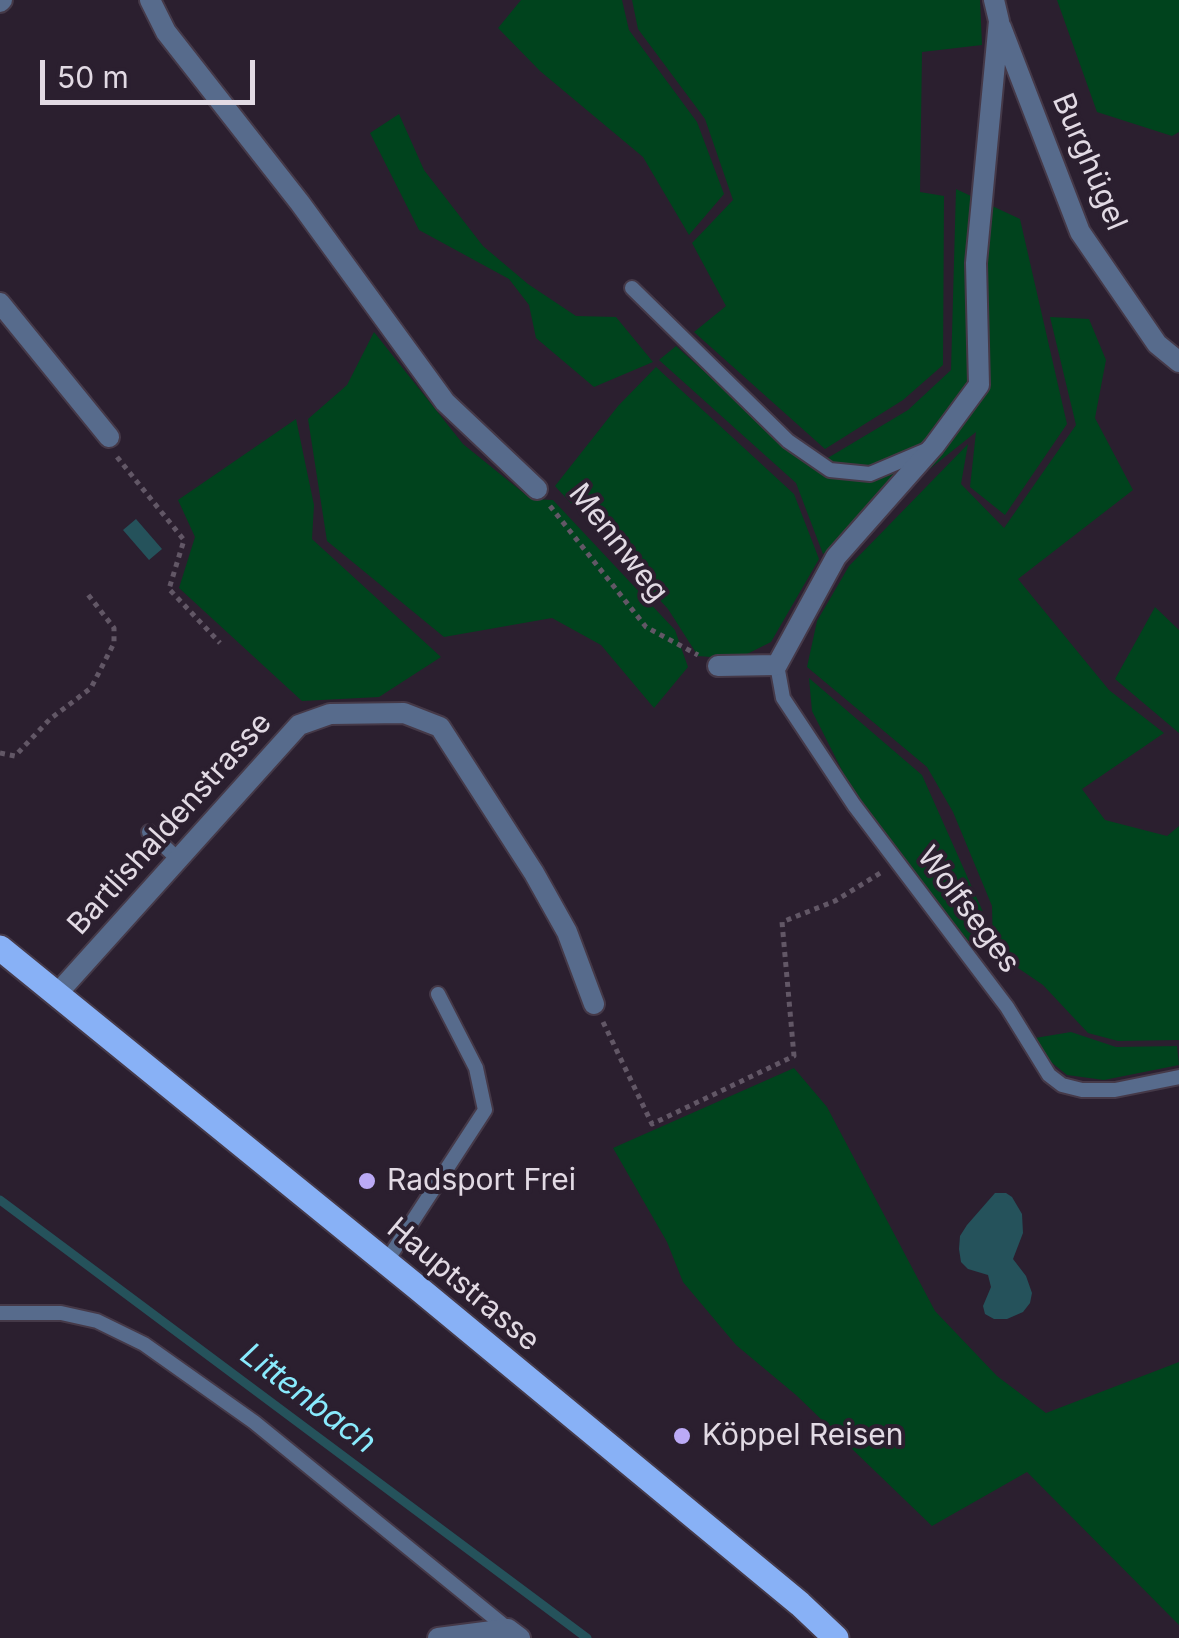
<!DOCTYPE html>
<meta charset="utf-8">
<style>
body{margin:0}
#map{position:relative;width:1179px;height:1638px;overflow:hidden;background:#2b1f2f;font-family:Inter,sans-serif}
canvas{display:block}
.scale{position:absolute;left:40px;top:60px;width:215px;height:45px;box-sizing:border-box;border:5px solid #e2dae4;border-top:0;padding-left:12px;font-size:30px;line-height:35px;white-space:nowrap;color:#e2dae4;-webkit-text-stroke:8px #2b1f2f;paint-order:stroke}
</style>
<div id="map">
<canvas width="1179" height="1638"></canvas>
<div class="scale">50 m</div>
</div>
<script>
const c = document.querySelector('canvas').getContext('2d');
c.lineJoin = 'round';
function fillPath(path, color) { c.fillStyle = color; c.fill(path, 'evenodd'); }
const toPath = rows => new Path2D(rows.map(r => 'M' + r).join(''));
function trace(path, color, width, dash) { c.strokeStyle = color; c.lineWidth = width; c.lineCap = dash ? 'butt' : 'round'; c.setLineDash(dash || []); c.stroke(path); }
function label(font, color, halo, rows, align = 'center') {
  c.font = font + ' Inter,sans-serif'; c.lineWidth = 8; c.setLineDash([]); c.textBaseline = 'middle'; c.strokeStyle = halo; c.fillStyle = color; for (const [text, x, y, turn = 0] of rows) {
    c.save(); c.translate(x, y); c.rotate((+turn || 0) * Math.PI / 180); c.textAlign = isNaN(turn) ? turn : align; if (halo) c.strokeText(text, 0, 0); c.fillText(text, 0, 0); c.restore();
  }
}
const green = toPath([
 [521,0,622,0,629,30,697,122,724,194,689,235,643,157,540,71,498,28],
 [632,0,980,0,982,45,922,52,920,192,944,196,943,365,903,400,825,449,694,332,726,306,692,243,733,200,705,119,638,29],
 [1057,0,1179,0,1179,132,1172,136,1097,112],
 [399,114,424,170,483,246,528,284,576,316,616,317,653,362,594,387,536,338,529,305,509,279,419,230,370,133],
 [956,189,1020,219,1067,424,1005,515,970,487,976,432,823,554,796,483,659,360,676,346,811,468,908,410,951,370],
 [1050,317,1089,319,1106,360,1095,418,1133,490,1018,579,1109,690,1164,733,1082,789,1105,820,1167,836,1179,826,1179,1040,1118,1041,1088,1033,1043,985,993,951,992,906,953,812,927,767,807,667,817,621,849,566,968,444,961,484,1004,528,1076,425],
 [374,332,463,444,531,499,553,500,675,630,688,667,654,708,601,645,552,618,444,637,327,541,308,419,347,385],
 [656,367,794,494,819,559,771,642,737,659,698,656,668,609,555,486,618,406],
 [296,419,314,505,312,539,441,657,379,697,302,701,179,588,195,537,178,500],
 [1155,607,1179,630,1179,733,1115,679],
 [809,678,922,775,983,912,973,947,857,800,812,711],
 [1071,1032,1116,1047,1177,1046,1179,1065,1104,1080,1067,1075,1046,1058,1035,1038],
 [794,1068,827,1107,935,1311,997,1376,1046,1413,1179,1362,1179,1625,1027,1472,932,1526,796,1395,736,1345,683,1282,667,1242,613,1148]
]);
const water = toPath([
 [136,519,162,549,149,560,123,530],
 [995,1193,1006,1193,1012,1197,1022,1214,1023,1233,1013,1259,1026,1276,1032,1293,1030,1303,1023,1312,1007,1319,994,1319,985,1314,983,1306,991,1287,988,1275,968,1269,961,1262,959,1249,960,1236,967,1225]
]);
const stream = toPath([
 [0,1200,587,1638]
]);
const path = toPath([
 [117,457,184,540,169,589,220,643],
 [550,506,646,627,698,655],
 [0,753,15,756,50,719,91,688,114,643,114,628,86,592],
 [603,1022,652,1124,794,1056,782,922,835,901,882,872]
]);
const service = toPath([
 [632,288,788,441,830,470,870,474,929,449],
 [777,665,783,698,854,805,1007,1007,1049,1075,1062,1085,1082,1090,1115,1090,1179,1077],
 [149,832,179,860],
 [386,1262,485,1110,476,1068,438,994],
 [0,1313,61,1313,97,1321,144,1344,254,1422,508,1629]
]);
const minor = toPath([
 [150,0,166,32,300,203,445,402,537,489],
 [1001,27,1080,232,1157,344,1179,362],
 [0,303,109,437],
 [718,666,777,665,836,557,934,446,979,385,976,263,999,21,994,0],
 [56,995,299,725,330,714,404,713,440,727,534,873,567,932,594,1004],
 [438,1638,508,1629,520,1638]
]);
const tertiary = toPath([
 [0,2,2,0]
]);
const primary = toPath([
 [0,948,418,1288,800,1604,836,1638]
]);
const markers = [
 [367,1181,10,"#bbaaf6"],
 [682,1436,10,"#bbaaf6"]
];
const streetNames = [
 ["Burghügel",1089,162,67],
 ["Mennweg",618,543,52],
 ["Bartlishaldenstrasse",170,824,-48],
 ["Wolfseges",968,910,53],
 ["Hauptstrasse",463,1285,40]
];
const poiNames = [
 ["Radsport Frei",387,1181],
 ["Köppel Reisen",702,1436]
];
const waterNames = [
 ["Littenbach",308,1399,37]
];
fillPath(green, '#00431d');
fillPath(water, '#25525b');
trace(stream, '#25525b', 9);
trace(service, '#453948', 18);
trace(minor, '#453948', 24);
trace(tertiary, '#453948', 24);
trace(primary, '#453948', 29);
trace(path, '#625766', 5, [5, 5]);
trace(service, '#576b8c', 14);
trace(minor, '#576b8c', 20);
trace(tertiary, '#576b8c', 20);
trace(primary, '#88b1f6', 25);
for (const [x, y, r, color] of markers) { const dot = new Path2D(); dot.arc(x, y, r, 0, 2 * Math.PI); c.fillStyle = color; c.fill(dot); trace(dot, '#2b1f2f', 4); }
label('30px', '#e2dae4', '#2b1f2f', streetNames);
label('30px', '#e2dae4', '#2b1f2f', poiNames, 'left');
label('italic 32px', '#89eafd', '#2b1f2f', waterNames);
</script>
